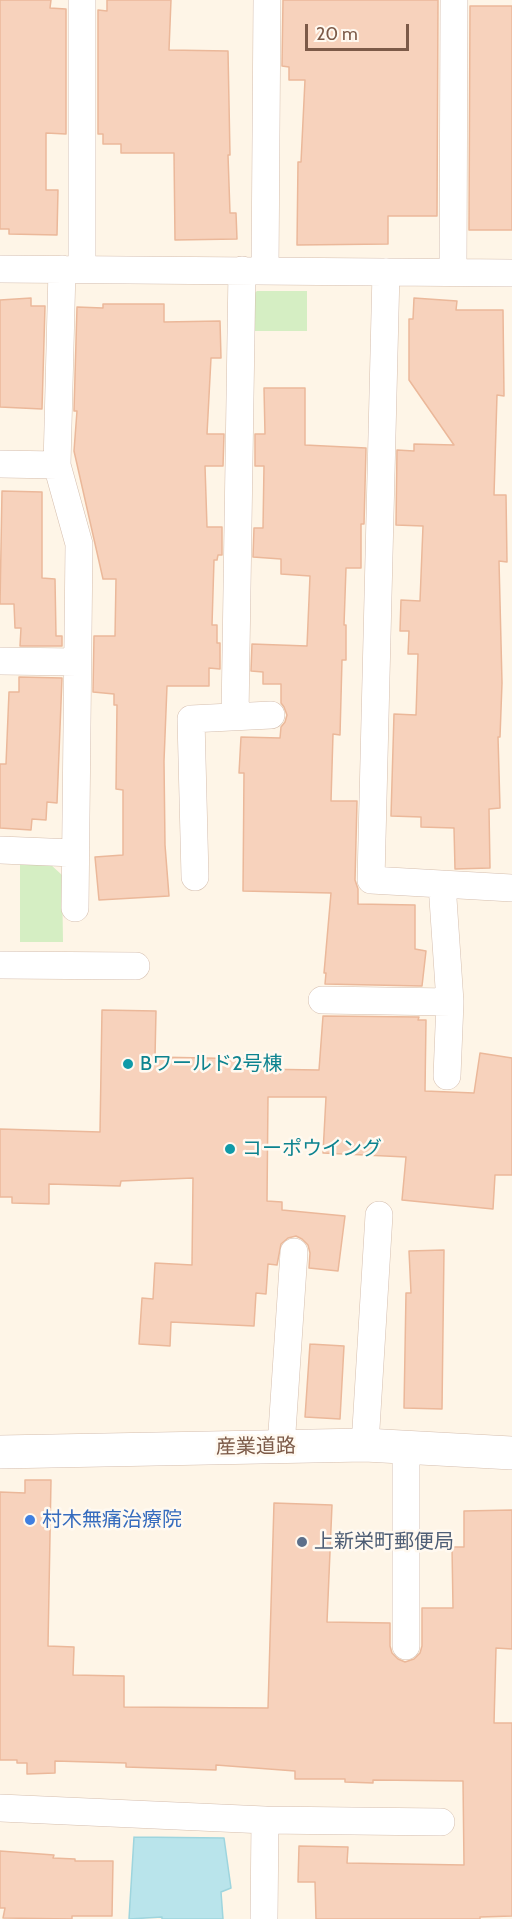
<!DOCTYPE html>
<meta charset="utf-8">
<style>
body{margin:0}
#map{position:relative;width:512px;height:1919px;overflow:hidden;background:#fef5e7;font-family:Cabin,sans-serif}
canvas{display:block}
.scale{position:absolute;left:305px;top:24px;width:104px;height:27px;box-sizing:border-box;border:3px solid #7c5a48;border-top:0;padding-left:8px;font-size:18px;line-height:21px;white-space:nowrap;color:#7c5a48;-webkit-text-stroke:4px #fff9f0;paint-order:stroke}
</style>
<div id="map">
<canvas width="512" height="1919"></canvas>
<div class="scale">20 m</div>
</div>
<script>
const c = document.querySelector('canvas').getContext('2d');
c.lineJoin = 'round';
function fillPath(path, color) { c.fillStyle = color; c.fill(path, 'evenodd'); }
const toPath = rows => new Path2D(rows.map(r => 'M' + r).join(''));
function trace(path, color, width, dash) { c.strokeStyle = color; c.lineWidth = width; c.lineCap = dash ? 'butt' : 'round'; c.setLineDash(dash || []); c.stroke(path); }
function label(font, color, halo, rows, align = 'center') {
  c.font = font + ' Cabin,"Noto Sans JP",sans-serif'; c.lineWidth = 5; c.setLineDash([]); c.textBaseline = 'middle'; c.strokeStyle = halo; c.fillStyle = color; for (const [text, x, y, turn = 0] of rows) {
    c.save(); c.translate(x, y); c.rotate((+turn || 0) * Math.PI / 180); c.textAlign = isNaN(turn) ? turn : align; if (halo) c.strokeText(text, 0, 0); c.fillText(text, 0, 0); c.restore();
  }
}
const green = toPath([
 [257,291,307,291,307,331,249,331,248,298],
 [20,864,50,864,62,875,63,942,20,942]
]);
const water = toPath([
 [134,1837,224,1838,231,1888,221,1892,223,1919,162,1919,162,1917,129,1919,134,1837]
]);
const building = toPath([
 [0,0,51,0,50,8,66,9,66,134,46,133,46,190,58,190,57,235,9,234,9,229,0,229,0,0],
 [107,0,171,0,169,50,228,51,230,155,228,155,230,213,236,213,237,239,175,240,174,153,121,153,121,144,103,144,103,134,98,134,98,10,107,11,107,0],
 [283,0,438,0,437,216,388,216,388,244,297,245,298,162,301,162,305,80,289,80,289,67,282,66,283,0],
 [470,6,512,6,512,230,469,230,470,6],
 [31,298,31,306,45,306,42,409,0,407,0,300,31,298],
 [414,298,457,301,456,310,503,310,504,396,497,395,494,495,506,495,507,562,499,561,502,683,500,737,498,737,500,808,489,809,490,868,455,869,454,828,421,827,421,817,391,816,394,714,416,715,418,654,408,654,409,631,400,631,401,600,420,601,423,526,396,525,397,450,414,451,414,444,454,445,409,380,409,319,413,319,414,298],
 [103,304,164,304,164,322,220,321,221,358,211,358,207,434,224,434,223,466,205,466,207,527,222,527,222,555,218,555,217,560,214,560,212,625,217,625,217,643,220,643,220,669,209,668,209,686,167,686,164,761,165,845,169,896,99,900,95,857,123,855,123,790,116,789,117,705,114,705,114,694,93,692,94,636,115,636,116,579,103,579,74,451,77,411,74,411,77,307,103,308,103,304],
 [264,388,305,388,305,445,366,448,364,524,361,524,361,568,346,568,344,625,346,625,346,660,342,660,340,735,333,734,331,801,357,801,355,880,358,889,358,904,415,905,415,949,426,951,422,986,325,984,326,973,324,973,331,893,243,891,244,773,239,773,241,737,280,738,281,727,285,722,287,715,284,707,281,703,281,684,263,684,263,672,251,671,252,644,307,646,310,576,281,574,281,559,253,557,254,528,263,528,264,466,255,466,255,434,265,434,264,388],
 [2,491,42,492,42,578,55,579,56,636,62,636,62,646,20,646,21,628,15,628,14,604,0,604,2,491],
 [19,677,62,678,57,803,47,802,46,820,32,819,31,830,0,828,0,764,6,764,9,692,19,692,19,677],
 [102,1010,156,1011,155,1057,255,1059,255,1069,319,1070,323,1016,419,1017,418,1020,426,1020,425,1091,474,1093,480,1053,512,1058,512,1175,495,1175,493,1209,402,1200,406,1157,323,1153,326,1097,268,1097,267,1201,282,1202,282,1210,345,1216,338,1271,309,1268,310,1253,308,1245,302,1239,296,1236,288,1238,281,1244,277,1265,268,1264,266,1294,256,1293,254,1326,171,1322,170,1346,139,1344,142,1298,153,1299,155,1263,192,1265,193,1178,121,1181,120,1186,49,1184,49,1204,12,1203,12,1197,0,1197,0,1129,100,1132,102,1010],
 [444,1250,442,1409,404,1408,406,1293,411,1293,409,1251,444,1250],
 [310,1344,344,1346,340,1419,305,1417,310,1344],
 [25,1480,51,1480,48,1646,74,1647,73,1675,124,1676,124,1707,268,1708,274,1503,332,1505,327,1622,390,1623,390,1646,392,1653,398,1659,405,1662,414,1659,420,1653,422,1646,422,1608,453,1608,452,1547,464,1547,464,1511,512,1510,512,1649,496,1648,494,1723,512,1723,512,1916,480,1917,480,1919,316,1919,315,1882,298,1882,299,1846,348,1847,347,1863,464,1865,463,1781,373,1780,373,1783,345,1782,345,1779,295,1779,295,1771,216,1765,216,1770,126,1767,126,1763,55,1761,55,1773,27,1774,27,1763,17,1763,17,1760,0,1760,0,1492,25,1493,25,1480],
 [0,1851,54,1855,53,1858,75,1859,75,1861,113,1861,112,1916,72,1916,72,1919,3,1918,5,1908,0,1908,0,1851]
]);
const minor = toPath([
 [0,269,512,273],
 [62,269,57,465,79,544,75,908],
 [82,269,82,0],
 [265,271,267,0],
 [386,272,371,880,512,888],
 [453,272,454,0],
 [0,464,57,465],
 [0,661,77,662],
 [235,716,242,270],
 [0,850,74,853],
 [195,877,191,719,271,715],
 [442,884,450,1002,447,1076],
 [0,965,136,966],
 [322,1000,450,1002],
 [365,1445,379,1215],
 [281,1447,294,1252],
 [406,1447,406,1646],
 [0,1808,265,1820,264,1919],
 [265,1820,441,1822]
]);
const tertiary = toPath([
 [0,1452,365,1445,512,1453]
]);
const markers = [
 [128,1064,6,"#0f9aa8"],
 [230,1149,6,"#0f9aa8"],
 [30,1520,6,"#3f7fe0"],
 [302,1542,6,"#5c6f8a"]
];
const cultureNames = [
 ["Bワールド2号棟",140,1064],
 ["コーポウイング",242,1149]
];
const streetNames = [
 ["産業道路",256,1447,-1]
];
const shopNames = [
 ["村木無痛治療院",42,1520]
];
const serviceNames = [
 ["上新栄町郵便局",314,1542]
];
fillPath(green, '#d5eec3');
fillPath(water, '#b9e4eb');
trace(water, '#9ed5de', 1.5);
fillPath(building, '#f7d2bc');
trace(building, '#ebb89a', 1.5);
trace(minor, '#d5beae', 28);
trace(tertiary, '#d5beae', 34);
trace(minor, '#fff', 27);
trace(tertiary, '#fff', 33);
for (const [x, y, r, color] of markers) { const dot = new Path2D(); dot.arc(x, y, r, 0, 2 * Math.PI); c.fillStyle = color; c.fill(dot); trace(dot, '#fff9f0', 2); }
label('20px', '#0d838f', '#fff9f0', cultureNames, 'left');
label('20px', '#7c5a48', '#fff9f0', streetNames);
label('20px', '#366cbe', '#fff9f0', shopNames, 'left');
label('20px', '#4e5e75', '#fff9f0', serviceNames, 'left');
</script>
